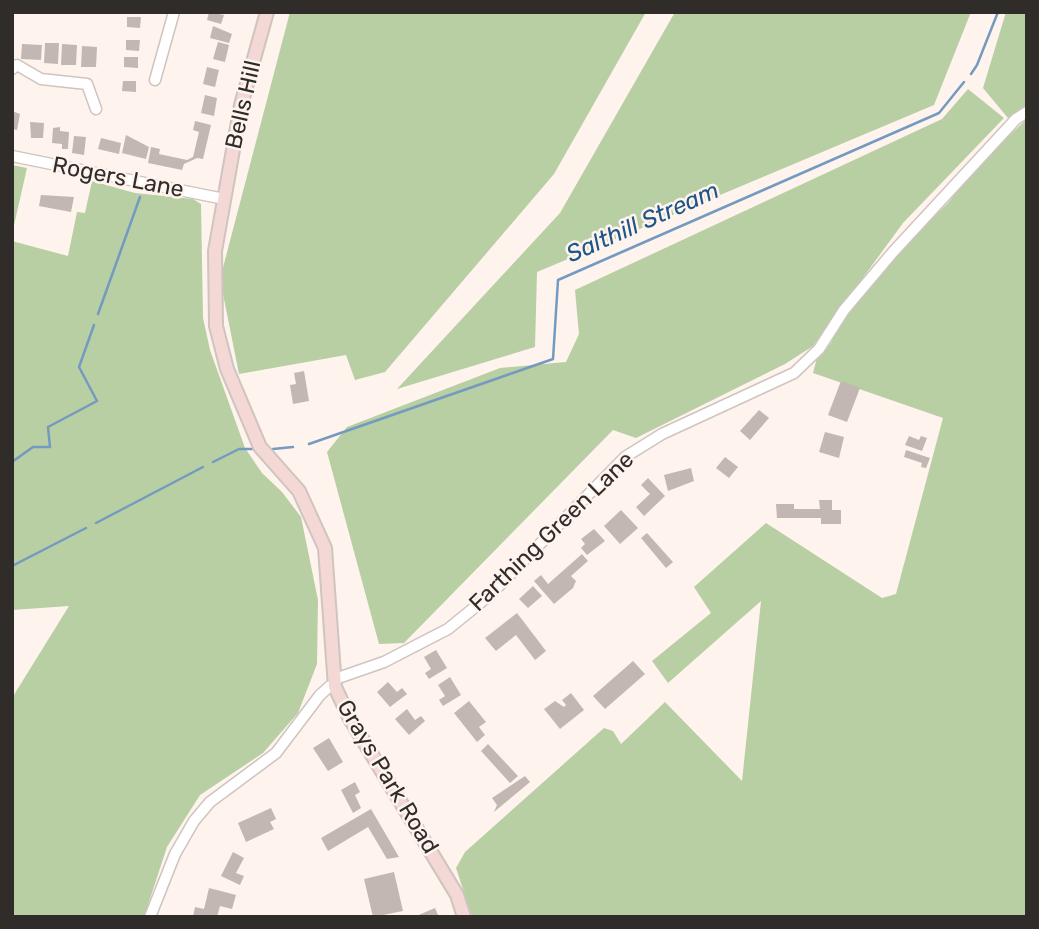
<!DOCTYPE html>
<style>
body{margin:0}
#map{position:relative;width:1039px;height:929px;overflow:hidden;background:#fff3ee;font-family:Rubik,sans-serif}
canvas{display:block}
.frame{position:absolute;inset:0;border:14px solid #302c2a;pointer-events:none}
</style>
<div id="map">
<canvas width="1039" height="929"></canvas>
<div class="frame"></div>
</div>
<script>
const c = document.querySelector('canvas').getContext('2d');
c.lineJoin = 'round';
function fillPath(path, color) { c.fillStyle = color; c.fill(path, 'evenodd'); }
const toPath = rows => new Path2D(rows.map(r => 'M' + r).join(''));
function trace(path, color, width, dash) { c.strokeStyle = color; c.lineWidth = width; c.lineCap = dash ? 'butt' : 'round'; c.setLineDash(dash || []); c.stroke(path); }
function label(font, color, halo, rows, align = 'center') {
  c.font = font + ' Rubik,sans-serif'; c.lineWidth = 5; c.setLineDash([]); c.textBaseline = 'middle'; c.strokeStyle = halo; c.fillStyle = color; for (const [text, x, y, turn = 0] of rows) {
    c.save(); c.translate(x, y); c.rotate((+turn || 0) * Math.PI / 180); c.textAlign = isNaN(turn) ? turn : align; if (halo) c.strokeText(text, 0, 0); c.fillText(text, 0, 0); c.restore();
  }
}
const green = toPath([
 [290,12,646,12,554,174,385,372,355,380,346,355,239,374,220,279],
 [675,12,971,12,934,105,537,272,535,347,397,389,560,213],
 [1006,12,1027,12,1027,105,1008,118,983,88],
 [968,89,1004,118,903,223,813,346,785,364,636,438,613,430,404,643,379,644,327,452,347,427,500,368,566,362,579,334,575,290,942,119],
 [1027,119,1027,917,472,917,456,868,465,852,604,728,613,731,621,744,665,702,742,781,761,601,668,683,652,661,711,613,694,587,766,523,882,598,896,594,943,418,813,373,817,358,831,343,836,328,916,234,948,203,979,163],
 [12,165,27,168,12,234],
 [92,181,135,193,193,199,201,204,203,318,210,350,245,448,262,473,282,492,301,517,318,600,317,664,298,713,263,753,200,795,167,847,144,917,12,917,12,698,69,606,12,610,12,241,68,256,77,212,85,213]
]);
const stream = toPath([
 [971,74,977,65,998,12],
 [98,314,140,197],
 [309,444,553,359,558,280,939,113,964,82],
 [273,449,293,447],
 [12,462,33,447,50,447,48,427,97,401,79,367,94,325],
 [213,462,239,449,252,449],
 [96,523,203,467],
 [12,566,86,528]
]);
const building = toPath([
 [209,12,224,15,221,24,207,20],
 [127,17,141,17,140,28,127,27],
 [213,26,232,34,229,43,210,38],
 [126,40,140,40,139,51,126,50],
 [218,42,229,45,225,62,213,59],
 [45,43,59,43,58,64,44,63],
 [22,44,42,45,41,60,21,59],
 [62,44,77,45,76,65,61,65],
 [82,46,97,47,96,67,81,67],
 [124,57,138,57,138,68,124,67],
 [207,67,219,70,215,87,203,84],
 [123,81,136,81,136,92,122,91],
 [205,95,217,98,214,116,201,113],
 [12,111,20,114,17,130,12,129],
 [195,121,211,125,203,159,197,158,184,164,182,170,148,163,151,147,160,149,159,154,187,160,193,157,199,132,193,130],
 [30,122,44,123,43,138,31,138],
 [60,127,60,131,69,132,68,149,62,149,62,144,52,143,53,128],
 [126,135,149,147,146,159,122,153],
 [74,136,86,137,84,155,72,153],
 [101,138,121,143,119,154,98,149],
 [41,195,74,197,71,212,39,206],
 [304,371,309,401,293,404,290,385,296,384,294,373],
 [841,381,860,388,847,422,828,415],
 [759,410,769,418,750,440,740,431],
 [825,432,844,437,839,458,819,452],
 [909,436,919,440,921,436,927,438,922,451,905,445],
 [906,450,930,458,926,468,921,467,922,463,904,457],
 [725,457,738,467,729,478,716,468],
 [691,468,694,481,668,491,664,475],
 [648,478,665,496,644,516,636,507,650,494,641,485],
 [819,500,832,500,832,510,841,510,841,524,821,524,821,518,777,518,776,504,794,504,794,509,820,509],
 [621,510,638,528,620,544,604,526],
 [594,529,605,541,587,555,581,548,585,544,581,539],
 [647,533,673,562,666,568,641,538],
 [582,554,588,561,571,576,576,581,573,588,554,604,534,581,541,575,548,584],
 [533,586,542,596,528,608,519,599],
 [517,613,546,651,535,660,516,635,496,651,485,638],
 [436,650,447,668,429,679,425,673,431,669,424,657],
 [633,661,645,674,605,709,593,696],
 [450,677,461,695,443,706,439,700,445,696,438,685],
 [388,682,397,692,402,688,407,694,390,707,377,692],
 [571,693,584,710,560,729,544,709,555,701,564,707,566,705,562,700],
 [469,701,486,722,479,727,485,735,477,742,454,713],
 [407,709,415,720,421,716,425,721,409,735,395,719],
 [329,738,343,762,328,771,313,748],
 [488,744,518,776,510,783,481,751],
 [525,776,530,782,494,812,497,805,492,798],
 [355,782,360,792,355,795,361,808,353,813,341,790],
 [271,808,276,819,270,822,274,829,246,842,238,823],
 [371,809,399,857,387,859,368,827,328,851,321,838],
 [233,852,244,858,236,873,244,876,240,885,221,876],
 [394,872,403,911,373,917,364,879],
 [209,888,236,895,232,909,220,906,217,917,193,917,195,907,204,909],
 [435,908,439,917,414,917]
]);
const street = toPath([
 [12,69,17,65,41,79,87,84,96,109],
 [155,80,174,12],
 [12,156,224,199],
 [335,679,384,662,448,629,491,594,625,457,662,434,794,373,819,349,844,310,893,252,1016,119,1027,112],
 [150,917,175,854,194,821,210,802,276,753,320,695,330,686,335,687]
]);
const secondary = toPath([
 [267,12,241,105,215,251,216,326,227,369,260,447,299,491,325,548,335,687,349,717,457,895,464,917]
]);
const streetNames = [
 ["Bells Hill",244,105,-77],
 ["Rogers Lane",118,178,11],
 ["Farthing Green Lane",552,532,-44],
 ["Grays Park Road",387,777,59]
];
const waterNames = [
 ["Salthill Stream",643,223,-24]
];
fillPath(green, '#b8cea3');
trace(stream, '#749ac0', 2.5);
fillPath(building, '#c2b7b2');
trace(street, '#cfc4bf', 13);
trace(secondary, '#cfc4bf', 16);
trace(street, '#fff', 10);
trace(secondary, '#f3d8d5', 12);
label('23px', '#302c2a', '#fff3ee', streetNames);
label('italic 24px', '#1e5688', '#fff3ee', waterNames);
</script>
